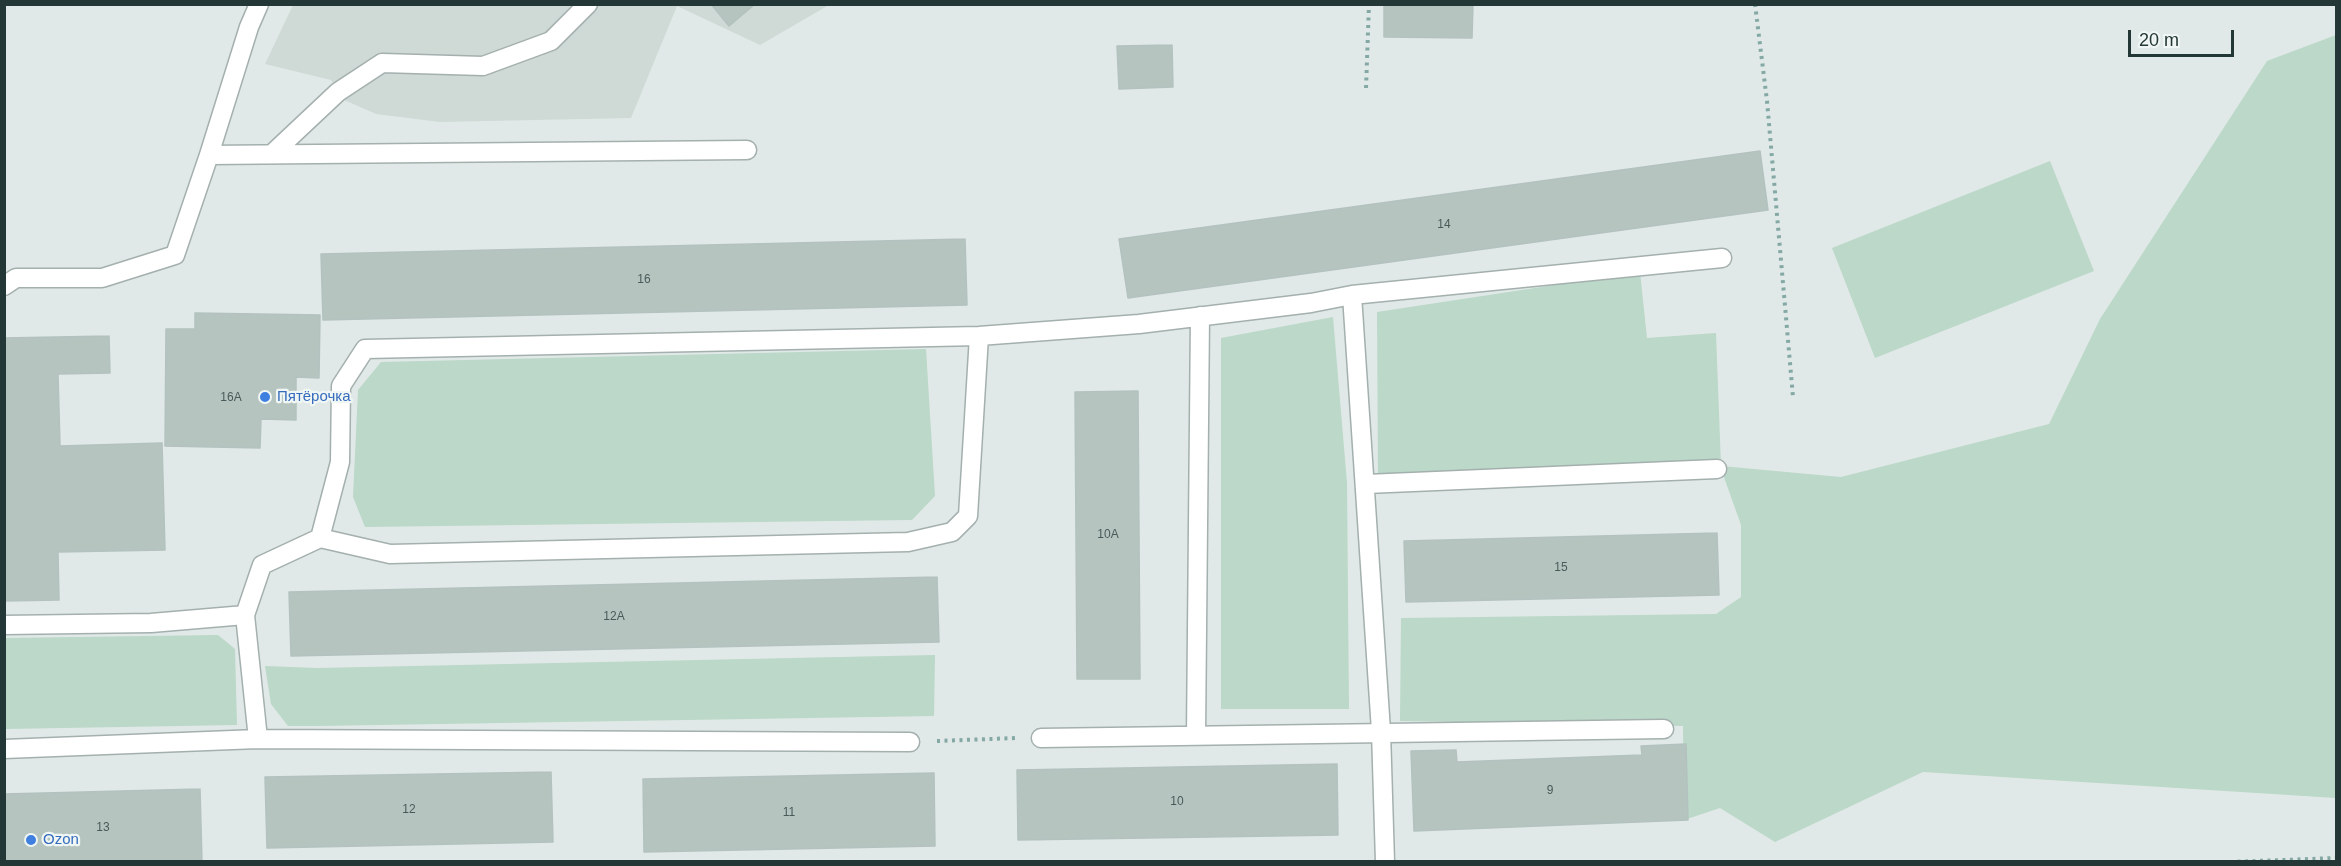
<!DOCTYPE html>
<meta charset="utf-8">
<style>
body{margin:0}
#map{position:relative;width:2341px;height:866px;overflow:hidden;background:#e0e9e7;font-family:Helvetica,sans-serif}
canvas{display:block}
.frame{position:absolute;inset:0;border:6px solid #233836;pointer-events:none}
.scale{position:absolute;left:2128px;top:30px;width:106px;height:27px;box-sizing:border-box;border:3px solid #233836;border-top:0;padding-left:8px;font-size:18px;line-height:21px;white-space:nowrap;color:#233836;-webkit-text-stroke:4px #f0f6f4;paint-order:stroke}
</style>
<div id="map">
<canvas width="2341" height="866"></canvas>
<div class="frame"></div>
<div class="scale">20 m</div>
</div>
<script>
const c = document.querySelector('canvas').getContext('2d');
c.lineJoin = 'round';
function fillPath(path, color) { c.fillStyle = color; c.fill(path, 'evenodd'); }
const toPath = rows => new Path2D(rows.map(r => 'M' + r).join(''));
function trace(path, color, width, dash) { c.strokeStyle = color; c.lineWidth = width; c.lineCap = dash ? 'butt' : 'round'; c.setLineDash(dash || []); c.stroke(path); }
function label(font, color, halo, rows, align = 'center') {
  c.font = font + ' Helvetica,sans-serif'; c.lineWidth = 4.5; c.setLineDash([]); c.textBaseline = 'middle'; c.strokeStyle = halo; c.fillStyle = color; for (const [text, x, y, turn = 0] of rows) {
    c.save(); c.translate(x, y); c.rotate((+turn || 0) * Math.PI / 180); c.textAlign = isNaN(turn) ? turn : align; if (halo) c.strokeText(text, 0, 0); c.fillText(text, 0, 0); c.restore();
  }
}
const built = toPath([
 [293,5,829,5,760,45,677,6,631,118,440,122,376,114,342,99,331,80,265,64]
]);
const green = toPath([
 [2336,35,2336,798,1923,772,1775,842,1720,808,1684,820,1683,726,1400,721,1401,618,1716,614,1741,597,1741,525,1720,466,1378,479,1377,312,1640,272,1647,338,1716,333,1721,466,1841,477,2049,424,2100,319,2267,61],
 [2050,161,2094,271,1875,358,1832,248],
 [1333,317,1347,483,1349,709,1221,709,1221,338],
 [926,349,935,496,912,520,365,527,353,497,358,390,381,362],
 [218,635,235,649,237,725,5,729,5,638],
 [935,655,934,716,317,726,288,726,271,704,265,666,317,668]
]);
const building = toPath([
 [711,4,755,4,729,26,711,4],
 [1384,4,1473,4,1472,38,1384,37,1384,4],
 [1172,45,1173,87,1119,89,1117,46,1172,45],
 [1760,151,1768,210,1128,298,1119,239,1760,151],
 [965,239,967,305,323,320,321,254,965,239],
 [195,313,320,315,319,378,296,377,296,420,261,419,260,448,165,446,166,329,195,329,195,313],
 [109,336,110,373,58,374,60,446,162,443,165,550,58,552,59,600,4,601,4,338,109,336],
 [1138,391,1140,679,1077,679,1075,392,1138,391],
 [1717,533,1719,595,1406,602,1404,541,1717,533],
 [937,577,939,642,291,656,289,592,937,577],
 [1686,744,1688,820,1414,831,1411,751,1456,750,1457,762,1642,755,1641,746,1686,744],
 [1337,764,1338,835,1018,840,1017,770,1337,764],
 [551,772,553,842,267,848,265,777,551,772],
 [934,773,935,846,644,852,643,779,934,773],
 [200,789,202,862,4,862,4,794,200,789]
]);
const path = toPath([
 [1755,4,1767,101,1793,397],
 [1366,88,1369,4],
 [937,741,1016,738],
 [2230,862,2336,858]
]);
const service = toPath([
 [272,154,338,92,382,63,483,66,551,41,588,4],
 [209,155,249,27,259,4],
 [4,286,16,278,102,278,175,255,209,155,747,150],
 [1366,484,1717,469],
 [320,538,340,462,341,386,365,349,979,336,1139,324,1311,303,1352,295],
 [245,615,258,739,910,742],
 [4,625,151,623,245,615,262,565,320,538,390,554,908,542,952,532,968,516,979,336],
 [1196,735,1200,316],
 [1041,738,1664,729],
 [4,749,258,739],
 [1385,862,1381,731,1352,295,1722,258]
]);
const markers = [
 [265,397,6,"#3f7fe0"],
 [31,840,6,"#3f7fe0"]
];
const numberNames = [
 ["14",1444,225],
 ["16",644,280],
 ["16А",231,398],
 ["10А",1108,535],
 ["15",1561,568],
 ["12А",614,617],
 ["9",1550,791],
 ["10",1177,802],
 ["12",409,810],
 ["11",789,813],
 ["13",103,828]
];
const shopNames = [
 ["Пятёрочка",277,397],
 ["Ozon",43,840]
];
fillPath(built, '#cfd9d6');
fillPath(green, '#bbd8c9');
fillPath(building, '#b6c4c0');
trace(building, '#b3c2bf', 1.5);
trace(service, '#a4b0ae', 21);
trace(path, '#84a9a5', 4, [3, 4.5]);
trace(service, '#fff', 18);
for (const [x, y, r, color] of markers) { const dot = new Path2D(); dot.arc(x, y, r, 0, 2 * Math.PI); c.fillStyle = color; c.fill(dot); trace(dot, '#f0f6f4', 2); }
label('12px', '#485b58', null, numberNames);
label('15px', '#366cbe', '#f0f6f4', shopNames, 'left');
</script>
